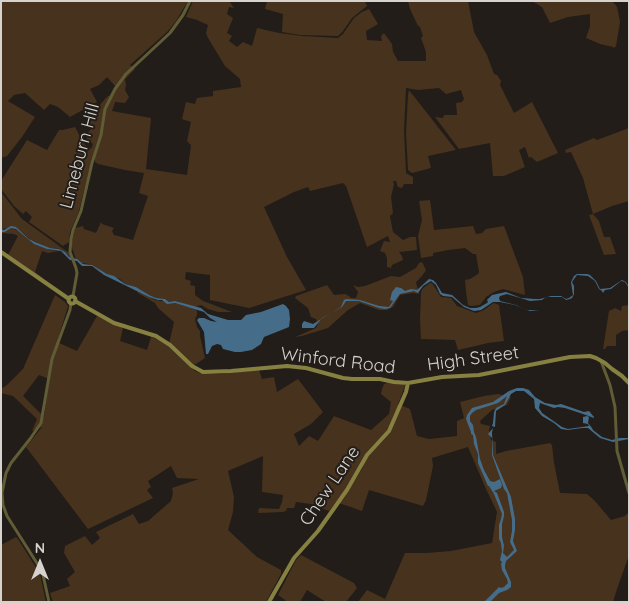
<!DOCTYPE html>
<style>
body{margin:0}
#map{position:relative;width:630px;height:603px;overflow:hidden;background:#221d18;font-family:Quicksand,sans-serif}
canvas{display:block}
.frame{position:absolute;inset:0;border:2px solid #d6d2ce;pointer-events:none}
.north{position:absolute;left:15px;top:538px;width:50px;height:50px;-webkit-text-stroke:4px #221d18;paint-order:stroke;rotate:0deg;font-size:14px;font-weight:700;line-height:20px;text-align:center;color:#d6d2ce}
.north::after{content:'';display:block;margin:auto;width:18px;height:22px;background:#d6d2ce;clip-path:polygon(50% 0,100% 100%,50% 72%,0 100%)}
</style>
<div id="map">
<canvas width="630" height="603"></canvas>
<div class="frame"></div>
<div class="north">N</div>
</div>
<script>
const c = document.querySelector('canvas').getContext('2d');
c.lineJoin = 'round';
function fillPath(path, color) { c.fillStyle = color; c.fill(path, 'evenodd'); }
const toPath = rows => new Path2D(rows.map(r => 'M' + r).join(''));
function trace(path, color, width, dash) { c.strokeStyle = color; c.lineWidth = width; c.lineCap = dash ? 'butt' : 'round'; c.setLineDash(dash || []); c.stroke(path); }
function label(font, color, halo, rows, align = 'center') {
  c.font = font + ' Quicksand,sans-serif'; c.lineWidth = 4; c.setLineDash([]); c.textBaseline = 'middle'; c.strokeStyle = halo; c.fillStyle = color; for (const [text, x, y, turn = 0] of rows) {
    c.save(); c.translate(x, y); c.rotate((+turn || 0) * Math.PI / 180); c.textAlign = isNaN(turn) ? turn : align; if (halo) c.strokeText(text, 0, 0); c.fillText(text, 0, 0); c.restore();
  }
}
const green = toPath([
 [1,1,188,1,176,21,168,31,130,65,135,69,125,79,126,85,125,90,129,97,125,103,115,102,112,111,151,118,146,169,187,175,191,145,187,141,191,122,182,119,186,102,195,104,197,98,213,96,213,91,241,87,240,79,225,66,208,38,206,33,208,25,197,20,186,17,193,1,229,1,234,8,229,7,227,14,233,18,227,33,232,36,229,41,237,47,243,42,252,46,257,28,279,33,302,36,338,38,343,34,354,18,362,12,369,9,378,24,366,31,367,40,382,41,381,36,384,33,392,44,393,52,398,61,426,61,426,52,421,38,423,36,420,27,418,26,410,9,408,1,468,1,474,32,487,55,494,74,497,75,501,81,500,85,514,113,532,102,558,153,537,162,531,157,529,158,525,147,519,150,525,167,504,176,493,176,490,143,459,149,435,117,443,118,444,115,457,115,456,103,462,102,464,99,461,90,446,94,439,88,418,90,406,88,404,131,406,173,413,177,413,184,404,184,402,188,398,187,396,181,393,181,394,184,391,197,393,213,390,216,393,232,403,240,410,237,416,237,417,250,399,252,402,256,403,260,392,265,391,268,387,267,387,258,385,253,380,251,384,241,390,242,388,236,367,247,346,186,343,183,310,191,308,187,294,192,264,207,287,257,306,290,249,308,210,300,210,275,186,272,185,279,191,281,190,285,195,286,195,295,203,301,232,312,218,312,208,309,201,305,195,307,175,301,169,302,165,299,156,298,149,295,136,287,125,284,120,279,107,274,89,264,81,263,76,259,72,248,72,240,75,228,83,226,84,229,96,233,101,222,102,224,114,228,112,231,114,235,133,240,148,196,139,193,144,173,125,170,98,164,95,162,95,159,92,158,79,211,70,232,69,242,63,246,29,222,32,217,26,211,23,214,14,206,1,189,1,181,27,140,47,150,59,130,63,130,75,127,84,144,91,149,93,144,87,140,87,134,91,129,89,121,93,114,97,112,99,106,105,99,108,96,114,94,116,87,107,77,99,85,90,89,97,102,70,117,58,107,50,104,44,110,25,93,14,95,8,101,35,117,22,137,7,156,1,158],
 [267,1,365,1,367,6,352,18,343,31,338,36,300,35,282,32,283,14,265,9],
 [532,1,610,1,614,3,617,7,620,22,616,46,614,48,613,47,600,44,586,38,590,26,590,14,568,17,550,23,542,7],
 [409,90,456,150,428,156,431,168,412,173,408,170,406,133,408,95],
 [629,128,629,201,612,206,593,214,599,221,604,237,610,237,616,254,604,255,589,215,593,214,583,178,571,152,566,153,565,150,594,138,597,140],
 [1,192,22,219,69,253,72,258,69,257,65,252,60,249,56,248,50,248,31,240,16,227,1,229],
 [430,200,434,230,473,226,476,234,482,233,486,229,504,226,523,277,525,295,503,289,494,292,486,297,480,305,471,306,468,305,466,292,465,280,470,279,478,274,479,272,476,254,473,254,465,248,448,250,433,253,433,256,421,258,418,236,422,220,419,201],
 [11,228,17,230,34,244,51,250,59,251,48,253,42,251,35,272,43,278,42,279,8,255,18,236,14,234,1,233,1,232,5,232],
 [422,262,426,270,422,276,416,282,419,294,413,293,400,295,393,307,387,310,379,310,360,303,348,310,328,328,302,336,295,337,316,328,318,324,316,319,311,317,308,308,295,298,296,296,327,285,334,295,345,294,349,296,351,298,356,298,358,292,353,285,358,287,365,286,391,276,400,277,416,268,419,263],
 [430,283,432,283,441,297,451,298,457,306,476,313,484,310,492,304,494,303,499,305,504,341,488,343,458,350,455,340,421,339,420,319,421,292,423,288],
 [137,291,155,300,175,303,195,309,197,311,197,315,195,319,197,327,200,331,200,336,205,358,193,366,169,344,174,322,158,308,155,303,138,293],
 [55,295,65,302,68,306,57,342,77,351,97,316,123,328,120,341,147,350,151,337,157,339,168,346,195,371,200,373,220,374,259,370,262,379,274,377,277,392,298,379,323,412,311,424,294,434,299,446,309,436,318,441,334,416,371,430,389,414,391,402,381,394,382,389,384,384,396,380,402,381,405,386,398,404,410,409,417,436,429,439,457,436,457,421,464,418,460,402,484,396,498,394,511,397,507,405,492,410,480,421,481,424,490,426,489,430,491,440,496,442,496,454,506,451,550,443,552,445,554,463,560,493,587,494,595,501,611,520,625,516,629,512,628,558,617,589,613,602,358,602,367,590,385,599,405,553,427,553,451,551,492,543,497,512,486,489,468,447,432,458,433,466,426,500,423,506,369,490,362,511,339,503,343,500,363,467,360,465,343,494,329,511,311,504,296,502,294,508,287,508,286,511,283,512,258,513,259,508,279,509,282,502,283,495,262,492,263,456,228,471,234,497,233,512,228,530,257,557,281,570,281,574,266,602,53,602,50,593,70,586,67,579,75,572,64,553,65,546,85,536,92,545,100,538,96,532,133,514,139,524,148,521,171,501,173,493,172,488,199,479,177,478,171,466,148,481,151,487,147,490,153,498,88,529,26,447,42,427,32,431,37,419,13,396,1,393,1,389,7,385,23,369],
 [39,375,49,379,44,417,23,396],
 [629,305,629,330,622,331,616,335,616,346,607,346,605,349,603,349,609,311,615,308,621,311,622,306],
 [16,537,18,539,40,574,46,602,1,602,1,545],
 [301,555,354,583,357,588,346,602,326,602,307,590,300,602,288,602,278,595,296,560]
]);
const water = toPath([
 [11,226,16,227,29,239,35,242,50,248,59,249,65,252,69,257,77,259,83,264,92,265,107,274,114,276,125,284,136,287,149,295,156,298,165,299,169,302,175,301,201,308,208,314,228,320,241,320,246,315,261,312,283,304,286,306,289,310,290,319,289,327,264,337,261,344,252,350,241,352,235,352,223,349,221,345,217,344,212,346,208,354,206,354,204,332,197,320,199,318,204,318,211,321,217,322,210,318,204,312,175,303,167,304,162,300,158,300,149,297,104,275,92,266,82,266,77,261,70,260,61,251,47,249,34,244,16,229,11,228,5,232,1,232,1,229,4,230],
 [577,274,587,274,590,275,596,281,600,289,610,288,622,280,626,282,629,287,629,288,625,282,621,281,611,289,605,290,603,293,602,291,599,289,595,281,588,276,577,275,572,282,574,286,574,294,572,298,570,299,566,300,562,297,546,297,542,300,530,301,507,294,500,296,499,298,500,301,516,305,527,310,539,310,530,311,515,305,500,302,493,302,481,310,474,311,464,307,452,297,443,296,440,294,436,285,431,281,423,286,418,293,414,291,400,294,390,308,385,309,379,308,359,301,346,301,342,307,322,318,314,328,302,328,302,324,304,321,313,324,341,307,344,300,346,299,360,300,379,306,389,307,393,301,390,300,392,292,396,287,401,288,405,291,411,289,417,290,429,279,433,280,436,283,442,293,452,295,463,305,470,308,476,308,480,307,487,303,488,302,487,300,492,295,506,292,521,298,535,299,540,299,551,296,561,296,566,299,569,298,573,295,571,282,574,276],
 [517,388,523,388,529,390,535,397,545,403,556,405,561,404,584,412,589,411,594,417,594,418,583,414,565,408,558,407,554,408,540,403,539,408,542,413,562,427,568,429,589,426,588,424,583,423,583,417,587,416,589,417,588,423,592,428,593,430,602,437,612,440,620,438,629,438,629,439,613,442,600,438,588,428,582,428,568,430,561,429,554,423,542,416,535,408,534,399,524,391,516,391,511,394,505,405,496,411,495,427,492,426,493,423,494,412,496,408,504,404,507,396,498,403,476,410,472,413,470,416,470,421,473,425,474,432,476,437,480,459,484,470,490,481,494,482,500,479,502,485,501,488,494,491,497,493,504,512,504,516,502,524,502,537,504,546,503,553,507,557,514,550,510,542,512,531,512,520,507,493,504,489,492,455,492,438,488,434,493,428,492,432,493,455,511,497,515,519,515,530,513,541,517,551,506,561,505,565,505,568,511,582,511,587,507,590,499,593,490,602,484,602,499,587,501,588,504,587,508,583,507,579,502,570,501,564,502,562,500,560,502,551,501,543,499,539,499,525,501,519,502,514,494,494,489,486,488,486,478,463,478,454,474,444,473,435,471,434,471,432,466,419,467,415,472,408,493,402,509,391]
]);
const tertiary = toPath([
 [73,296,77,273,76,268,70,252,71,239,73,230,81,211,92,163,101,135,105,109,115,89,126,74,170,33,183,15,190,1],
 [601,361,610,385,615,407,617,451,629,493],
 [49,602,43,575,40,568,7,516,3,505,2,493,6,473,11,463,30,439,41,423,52,359,70,310,71,303]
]);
const secondary = toPath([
 [1,252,69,299],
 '68.5 300a3.5 3.5 0 1 1 7 0a3.5 3.5 0 1 1-7 0Z',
 [75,301,114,323,156,336,170,345,192,366,203,372,231,371,287,366,306,368,343,378,352,379,380,379,394,382,408,383,442,377,479,375,570,357,590,356,596,358,605,363,612,369,622,376,629,383],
 [269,602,294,558,318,531,347,490,367,455,389,431,406,392,408,383]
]);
const streetNames = [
 ["Limeburn Hill",80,156,-75],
 ["High Street",473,359,-8],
 ["Winford Road",338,361,7],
 ["Chew Lane",330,486,-56]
];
fillPath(green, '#47321e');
fillPath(water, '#456d8a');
trace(tertiary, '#605c36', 3);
trace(secondary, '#868041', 4);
label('18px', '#d6d2ce', '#221d18', streetNames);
</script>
